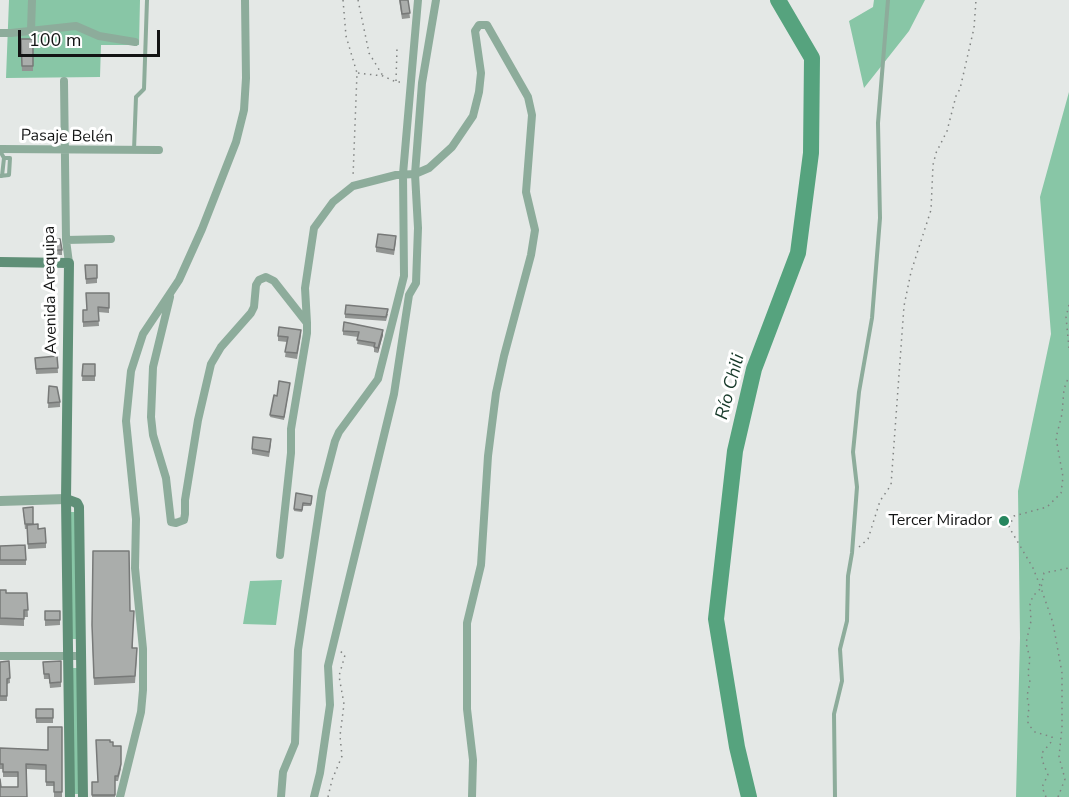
<!DOCTYPE html>
<meta charset="utf-8">
<style>
body{margin:0}
#map{position:relative;width:1069px;height:797px;overflow:hidden;background:#e4e8e6;font-family:"Nunito Sans",sans-serif}
canvas{display:block}
.scale{position:absolute;left:18px;top:30px;width:142px;height:27px;box-sizing:border-box;border:3px solid #131414;border-top:0;padding-left:8px;font-size:18px;line-height:21px;white-space:nowrap;color:#131414;-webkit-text-stroke:4px #fff;paint-order:stroke}
</style>
<div id="map">
<canvas width="1069" height="797"></canvas>
<div class="scale">100 m</div>
</div>
<script>
const c = document.querySelector('canvas').getContext('2d');
c.lineJoin = 'round';
function fillPath(path, color) { c.fillStyle = color; c.fill(path, 'evenodd'); }
const toPath = rows => new Path2D(rows.map(r => 'M' + r).join(''));
function trace(path, color, width, dash) { c.strokeStyle = color; c.lineWidth = width; c.lineCap = dash ? 'butt' : 'round'; c.setLineDash(dash || []); c.stroke(path); }
function label(font, color, halo, rows, align = 'center') {
  c.font = font + ' "Nunito Sans",sans-serif'; c.lineWidth = 6; c.setLineDash([]); c.textBaseline = 'middle'; c.strokeStyle = halo; c.fillStyle = color; for (const [text, x, y, turn = 0] of rows) {
    c.save(); c.translate(x, y); c.rotate((+turn || 0) * Math.PI / 180); c.textAlign = isNaN(turn) ? turn : align; if (halo) c.strokeText(text, 0, 0); c.fillText(text, 0, 0); c.restore();
  }
}
const green = toPath([
 [9,0,140,0,139,45,101,45,100,77,6,78],
 [874,0,925,0,909,31,864,88,849,21,873,7],
 [1069,92,1069,797,1016,797,1020,638,1018,491,1051,334,1040,197],
 [70,512,75,512,77,639,72,639],
 [282,580,276,625,243,624,250,581],
 [72,668,77,668,79,794,74,794]
]);
const river = toPath([
 [749,797,737,747,716,619,735,451,754,369,798,253,811,153,812,58,778,0]
]);
const path = toPath([
 [343,0,346,36,357,73,353,177],
 [358,0,369,53,383,76],
 [358,73,383,76,396,82,403,82],
 [396,81,397,48],
 [1069,305,1066,317,1069,348],
 [859,547,868,539,880,501,891,485,904,306,911,272,931,210,933,165,936,153,947,131,956,96,960,89,974,28,976,0],
 [328,797,332,780,342,756,340,736,344,704,339,676,345,655,340,651],
 [1046,797,1042,787,1048,775,1042,760,1042,753,1052,741,1052,737,1035,732,1028,724,1028,716,1029,707,1027,696,1030,682,1028,673,1030,659,1026,643,1031,621,1030,604,1033,596,1041,588,1033,568,1009,527,1014,516,1047,507,1061,493,1063,477,1056,438,1062,414,1064,389,1069,376],
 [1058,797,1065,779,1059,757,1062,727,1062,673,1053,623,1041,588,1044,573,1069,568]
]);
const service = toPath([
 [134,150,136,97,144,89,147,0],
 [0,151,4,158,10,158,9,175,0,176],
 [2,176,4,158],
 [835,797,834,714,842,681,840,649,847,621,848,576,852,553,857,487,853,452,859,392,872,318,880,218,878,123,888,0]
]);
const minor = toPath([
 [31,30,32,0],
 [0,33,11,33,76,26,99,36,135,42],
 [64,81,66,240,69,263],
 [0,149,159,150],
 [66,240,111,239],
 [170,297,153,367,151,417,153,435,166,478,171,522,176,523,184,520,185,514,185,500,198,420,211,364,221,347,251,313,254,307,256,285,259,280,266,277,274,281,307,323,307,333,291,429,291,453,280,555],
 [307,323,305,288,314,228,333,202,353,186,396,175,415,174,429,168,452,147,473,116,479,92,481,73,475,31,479,25,487,25,528,97,532,115,526,192,535,230,531,255,504,356,496,393,488,456,481,565,467,623,467,709,473,760,472,797],
 [0,656,82,656],
 [120,797,141,712,143,690,143,649,135,568,136,519,126,421,131,371,143,334,179,280,202,229,236,142,244,110,246,78,245,0],
 [281,797,283,772,295,743,298,650,322,491,335,441,339,432,378,379,404,276,403,174,418,0],
 [314,797,320,773,330,705,328,666,394,394,409,295,416,283,418,228,415,174,422,83,436,0]
]);
const tertiary = toPath([
 [0,501,66,499]
]);
const secondary = toPath([
 [0,262,69,263,66,499,70,797],
 [66,499,77,503,79,507,83,797]
]);
const wall = toPath([
 [399,0,408,0,410,18,402,19],
 [21,39,33,66,33,71,22,71],
 [48,238,62,250,62,255,49,255],
 [396,241,394,255,376,252,376,247],
 [85,265,97,278,97,283,86,284],
 [109,293,109,313,98,312,99,326,83,327,83,310,87,310],
 [345,314,388,314,386,321,345,318],
 [343,331,383,335,378,353,374,352,374,347,357,344,358,337,343,335],
 [301,335,297,359,285,357,287,342,278,341,278,336],
 [57,356,58,373,36,374,35,358],
 [83,364,95,364,95,381,82,381],
 [290,383,284,420,270,417,277,396],
 [49,386,60,402,60,407,48,408],
 [271,444,269,457,252,454,252,449],
 [296,493,312,496,311,506,303,506,302,512,294,511],
 [23,508,33,524,38,529,46,543,46,548,28,549,27,529,25,529],
 [0,546,26,560,26,565,0,565],
 [0,590,6,593,27,593,28,617,24,617,24,626,0,625],
 [45,611,60,611,60,625,45,626],
 [130,611,133,648,137,655,135,683,94,685,92,632],
 [9,661,10,683,7,684,7,701,0,701,0,662],
 [61,661,61,687,50,688,49,679,44,679,43,662],
 [36,709,53,709,53,723,36,723],
 [62,727,62,797,54,797,54,786,46,786,46,770,27,769,27,797,1,787,18,787,18,777,3,777,3,769,0,769,0,748,48,750],
 [110,742,113,746,121,769,118,781,115,781,115,797,92,797,92,782,98,782]
]);
const shadedWall = toPath([
 [383,330,383,335,378,353,378,348]
]);
const building = toPath([
 [400,0,408,0,410,13,402,14,400,0],
 [21,39,33,39,33,66,22,66,21,39],
 [378,234,396,236,394,250,376,247,378,234],
 [48,238,60,239,62,250,49,250,48,238],
 [85,265,97,265,97,278,86,279,85,265],
 [86,293,109,293,109,308,98,307,99,321,83,322,83,310,87,310,86,293],
 [346,305,388,309,386,317,345,314,346,305],
 [344,322,383,330,378,348,374,347,375,343,357,340,359,332,343,331,344,322],
 [279,327,301,330,297,353,285,352,288,337,278,336,279,327],
 [57,356,58,368,36,369,35,358,57,356],
 [83,364,95,364,95,376,82,376,83,364],
 [279,381,290,383,284,417,270,415,274,395,277,396,279,381],
 [49,386,57,387,60,402,48,403,49,386],
 [253,437,271,439,269,452,252,449,253,437],
 [296,493,312,496,311,504,303,503,302,510,294,509,296,493],
 [33,507,33,524,25,524,23,508,33,507],
 [38,524,38,529,45,528,46,543,28,544,27,525,38,524],
 [25,545,26,560,0,560,0,546,25,545],
 [93,551,129,551,130,611,134,611,132,648,137,648,135,676,94,678,92,625,93,551],
 [0,590,6,590,6,593,27,593,28,610,24,610,24,619,0,618,0,590],
 [45,611,60,611,60,620,45,620,45,611],
 [9,661,10,678,7,679,7,696,0,696,0,662,9,661],
 [61,661,61,682,50,683,49,674,44,674,43,662,61,661],
 [36,709,53,709,53,718,36,718,36,709],
 [48,727,62,727,62,792,54,792,54,782,46,782,46,765,26,764,27,797,0,797,0,779,1,787,18,787,18,772,3,772,3,764,0,764,0,748,48,750,48,727],
 [96,740,110,740,110,742,113,742,113,746,121,746,121,764,118,776,115,776,115,795,92,795,92,782,98,782,96,740]
]);
const markers = [
 [1004,521,6,"#26865e"]
];
const streetNames = [
 ["Pasaje Belén",67,137,1],
 ["Avenida Arequipa",51,290,-91]
];
const poiNames = [
 ["Tercer Mirador",992,521]
];
const waterNames = [
 ["Río Chili",731,387,-75]
];
fillPath(green, '#88c6a6');
trace(river, '#56a37e', 16);
trace(path, '#808382', 1.5, [1.5, 4.5]);
trace(service, '#8dac9b', 4);
trace(minor, '#8dac9b', 8);
trace(tertiary, '#8dac9b', 10);
trace(secondary, '#5f8f77', 10);
fillPath(wall, '#929593');
fillPath(shadedWall, '#777978');
fillPath(building, '#aaadab');
trace(building, '#777978', 1.5);
for (const [x, y, r, color] of markers) { const dot = new Path2D(); dot.arc(x, y, r, 0, 2 * Math.PI); c.fillStyle = color; c.fill(dot); trace(dot, '#fff', 2); }
label('16px', '#131414', '#fff', streetNames);
label('16px', '#131414', '#fff', poiNames, 'right');
label('italic 18px', '#173a2a', '#fff', waterNames);
</script>
